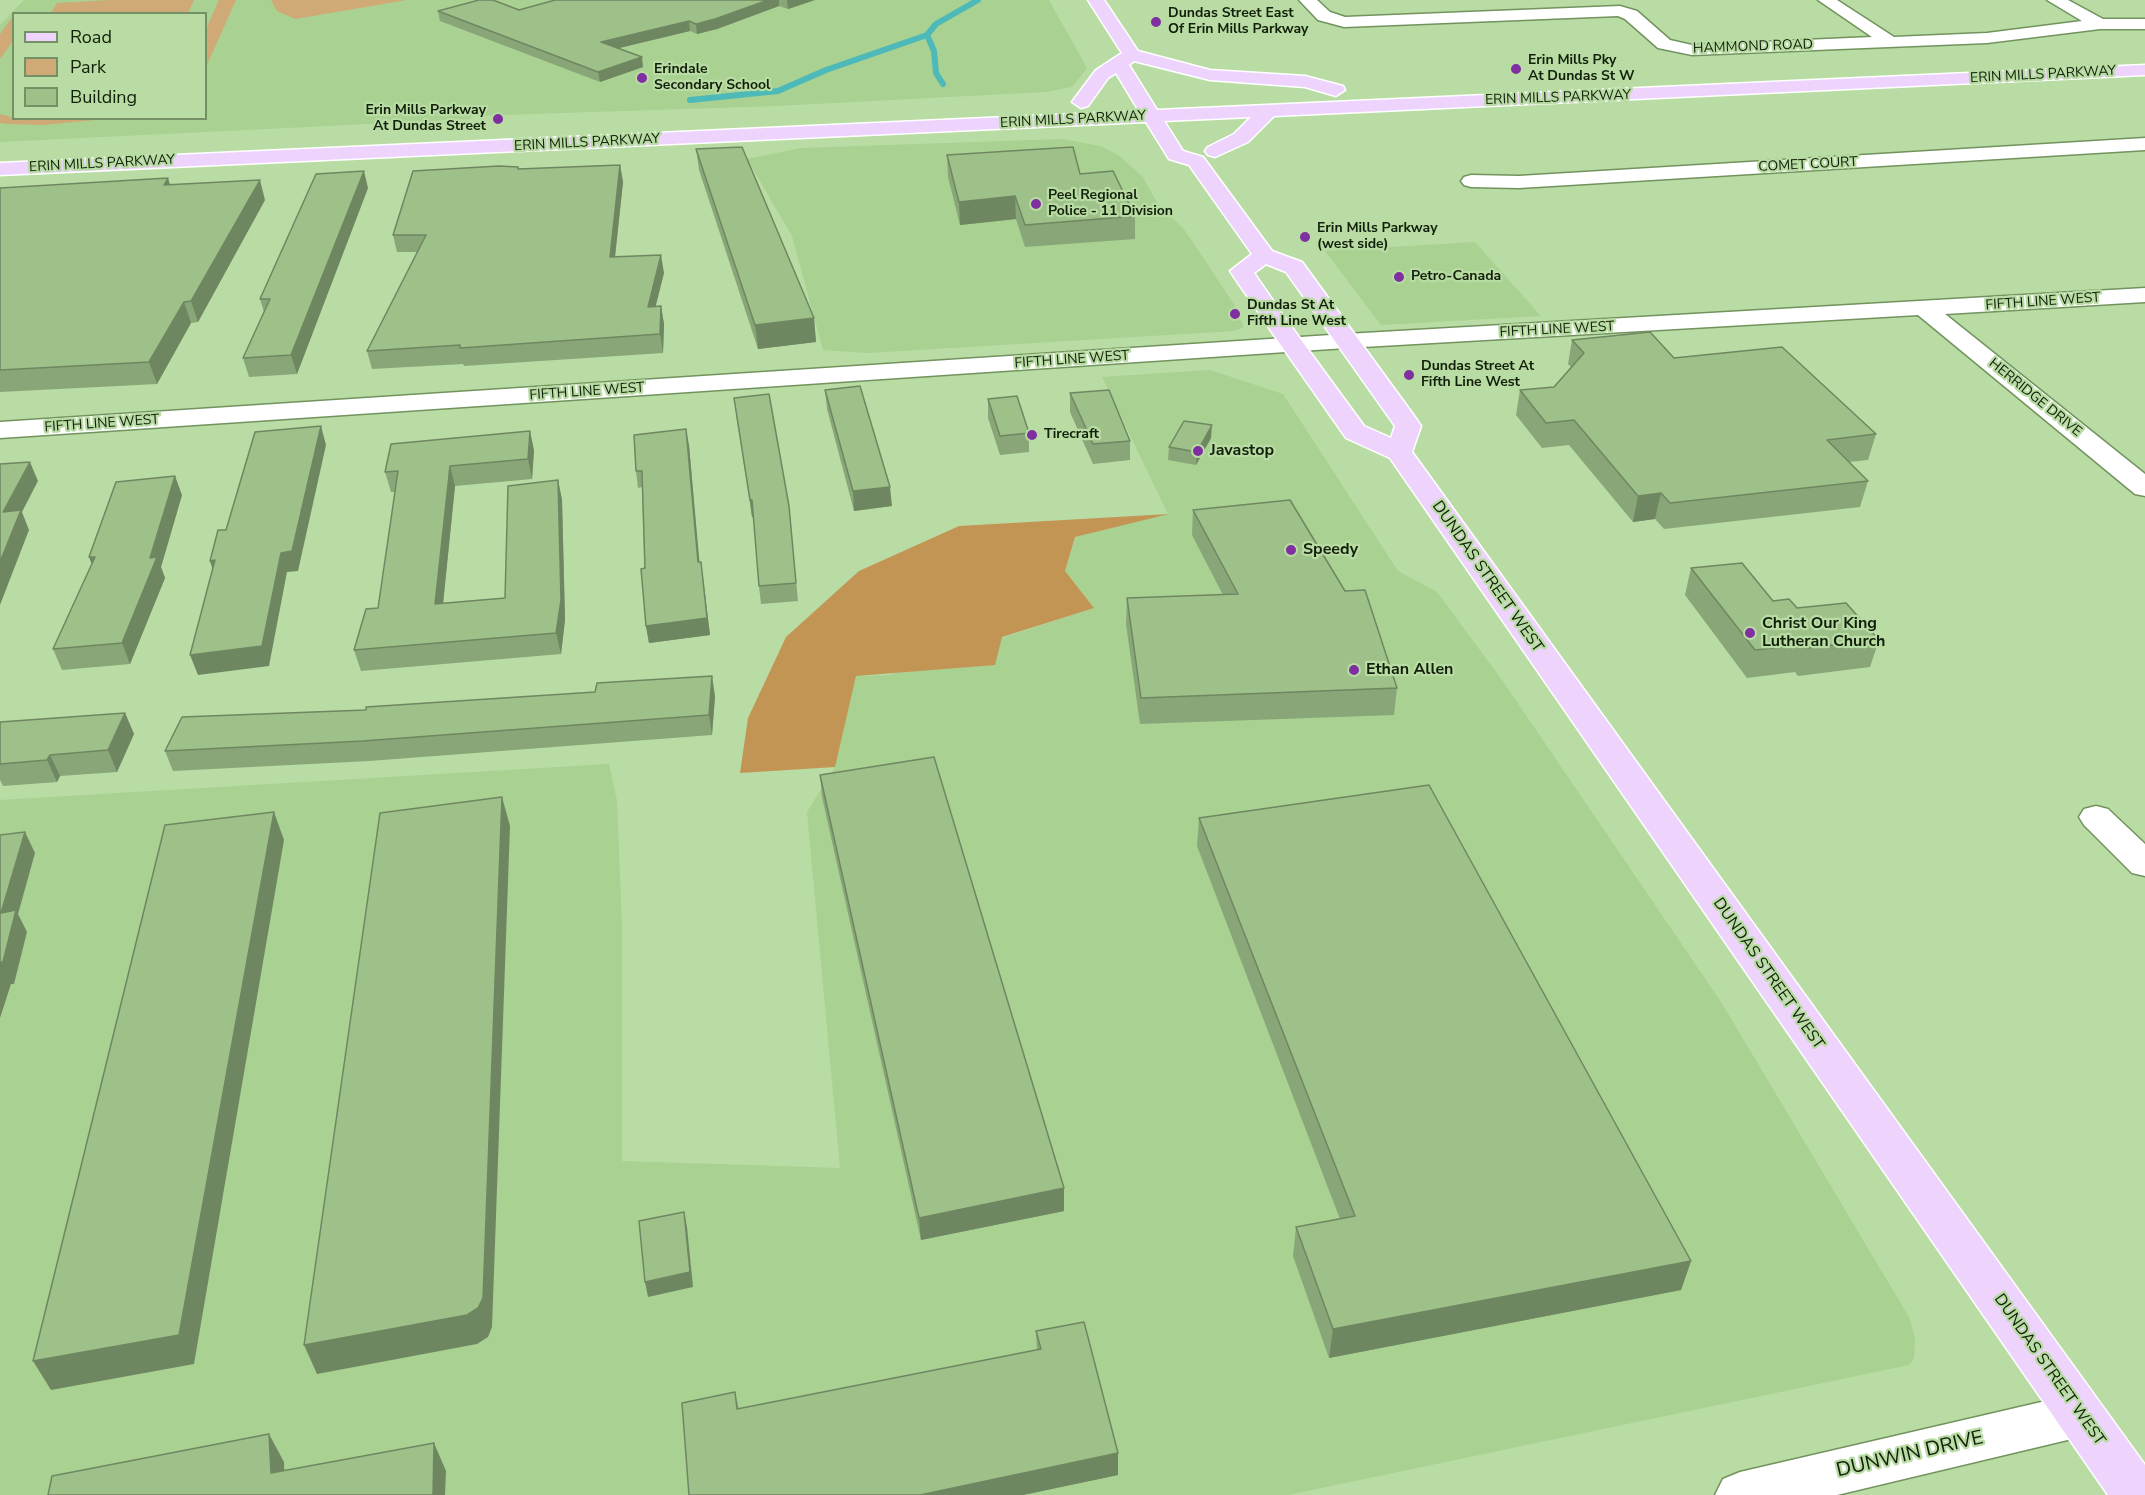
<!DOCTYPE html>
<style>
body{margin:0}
#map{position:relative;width:2145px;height:1495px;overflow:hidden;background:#b8dca3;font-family:"Nunito Sans",sans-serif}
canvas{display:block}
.legend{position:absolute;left:12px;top:12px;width:195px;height:108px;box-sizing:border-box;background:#b8dca3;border:2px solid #769066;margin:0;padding:8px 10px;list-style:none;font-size:18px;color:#121f0a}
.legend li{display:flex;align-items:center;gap:12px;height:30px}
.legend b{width:30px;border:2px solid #769066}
</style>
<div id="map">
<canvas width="2145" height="1495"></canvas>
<ul class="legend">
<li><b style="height:8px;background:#eed3fc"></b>Road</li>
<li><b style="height:16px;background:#d0aa76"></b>Park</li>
<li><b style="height:16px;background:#9ec18a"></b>Building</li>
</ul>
</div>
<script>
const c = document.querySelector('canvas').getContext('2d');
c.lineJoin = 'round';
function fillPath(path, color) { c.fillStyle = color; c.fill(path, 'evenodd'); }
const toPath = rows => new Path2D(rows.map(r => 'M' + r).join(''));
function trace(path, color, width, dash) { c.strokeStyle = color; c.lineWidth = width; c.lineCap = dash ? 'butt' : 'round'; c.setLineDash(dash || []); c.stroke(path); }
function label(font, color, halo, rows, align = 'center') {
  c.font = font + ' "Nunito Sans",sans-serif'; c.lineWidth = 4.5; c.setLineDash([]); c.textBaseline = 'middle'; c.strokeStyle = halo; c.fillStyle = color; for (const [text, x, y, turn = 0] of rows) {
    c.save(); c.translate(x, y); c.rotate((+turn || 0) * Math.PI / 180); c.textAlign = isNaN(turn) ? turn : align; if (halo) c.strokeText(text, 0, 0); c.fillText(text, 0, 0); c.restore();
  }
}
const built = toPath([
 [24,0,1049,0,1087,68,1072,87,1045,92,776,106,471,116,470,119,0,142,0,25],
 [14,14,206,14,206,118,14,118],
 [1063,139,1100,146,1118,155,1142,176,1158,204,1183,228,1198,250,1233,303,1244,327,1234,331,868,353,823,350,792,236,747,159,801,148],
 [1475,242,1541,316,1381,325,1325,251],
 [1210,370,1283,394,1398,571,1437,592,1502,680,1721,1002,1909,1317,1915,1338,1914,1358,1909,1365,1288,1495,0,1495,0,800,609,764,617,801,622,927,622,1161,840,1168,807,812,835,767,855,676,890,675,1093,608,1065,571,1075,537,1168,514,1102,377]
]);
const green = toPath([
 [110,0,194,0,188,13,51,13,57,3],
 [219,0,236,0,206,67,206,29],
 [271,0,407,0,295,19,277,11],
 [13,16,13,41,0,59,0,34],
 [0,114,14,118,105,119,44,125,7,124,0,123]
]);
const forest = toPath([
 [1169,514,1075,537,1065,571,1094,608,1002,637,995,665,856,676,835,767,740,773,748,718,786,637,859,571,959,526]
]);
const stream = toPath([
 [943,84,936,73,934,51,927,35,936,24,978,0],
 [690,100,778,91,826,70,927,35]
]);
const minor = toPath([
 [1299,0,1317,0,1330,12,1345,17,1620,6,1637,11,1670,40,1692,45,1872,37,1818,0,1837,0,1894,37,1987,33,2082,21,2047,0,2068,0,2103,19,2145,19,2145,29,2100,29,1987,43,1692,55,1658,48,1625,19,1618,16,1344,27,1318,20,1299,0],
 [2145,138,2145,150,1519,188,1471,187,1464,185,1461,181,1464,177,1471,175,1519,176,2145,138],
 [2145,288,2145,302,1945,314,2145,474,2145,496,2135,494,1918,315,1346,348,0,438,0,422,1346,334,2145,288],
 [2096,806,2108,809,2145,844,2145,876,2132,873,2084,825,2079,817,2084,809,2096,806],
 [2080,1393,2097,1400,2104,1415,2097,1430,2080,1437,1837,1495,1715,1495,1723,1479,1740,1472,2080,1393]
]);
const major = toPath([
 [1088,0,1104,0,1138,51,1210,70,1305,76,1343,86,1345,90,1336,96,1305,87,1210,80,1134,61,1129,65,1157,110,2145,65,2145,75,1274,116,1248,142,1215,157,1208,155,1205,151,1208,147,1234,134,1251,117,1164,121,1183,151,1203,157,1272,251,1302,262,1417,420,1421,426,1412,452,2145,1465,2145,1495,2108,1495,1390,458,1346,438,1269,328,1230,271,1252,254,1189,165,1169,159,1146,122,0,175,0,163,1139,111,1116,73,1108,78,1088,106,1081,108,1072,102,1096,70,1122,53,1088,0],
 [1266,264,1286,272,1395,426,1391,438,1364,426,1285,318,1254,273,1266,264]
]);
const wall = toPath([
 [555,0,815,0,788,9,779,6,717,29,697,34,690,31,618,48,643,67,600,82,440,21,438,11,519,10],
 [696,149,814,318,816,342,758,349,699,170],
 [947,155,1080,174,1135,216,1135,239,1025,247,1016,219,960,225,948,177],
 [620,165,623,182,615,257,664,273,655,306,661,306,664,324,663,353,464,366,463,364,372,369,367,351,417,252,397,252,393,235,519,169],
 [169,184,265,200,198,322,191,323,157,384,0,392,0,188],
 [368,188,297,374,249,377,243,358,264,312,260,299],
 [1572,340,1674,358,1876,434,1868,460,1849,462,1868,481,1860,507,1664,529,1655,519,1633,522,1569,445,1542,448,1516,415,1520,390,1554,387,1571,367,1568,364],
 [825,390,892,506,854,511,827,409],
 [1070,393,1130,441,1130,460,1093,464,1070,412],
 [988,399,1029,433,1029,452,1000,455,988,418],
 [736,414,789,506,798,601,761,604,759,586,754,517,752,517],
 [1211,438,1196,465,1168,460,1169,447],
 [689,445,699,562,701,562,703,578,710,635,649,643,646,626,642,487,638,488,636,471],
 [534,450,532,479,455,486,443,603,505,598,558,480,562,500,565,620,561,654,361,671,354,650,378,608,395,492,391,492,385,472],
 [182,495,161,567,165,578,130,664,62,670,53,649],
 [1193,510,1397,688,1394,715,1140,724,1126,624,1127,598,1223,595,1192,535],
 [1691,568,1773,601,1797,608,1879,640,1870,667,1798,676,1795,672,1747,678,1685,595],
 [715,696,712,735,369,761,173,771,165,751],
 [125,713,134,734,117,772,60,776,57,782,3,786,0,780,0,722],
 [820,775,1064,1211,921,1240,822,797],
 [1199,818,1691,1261,1681,1290,1329,1358,1293,1256,1296,1227,1340,1219,1197,846],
 [1036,1331,1118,1453,1118,1475,1023,1495,689,1495,735,1392,739,1409,1037,1350]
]);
const shadedWall = toPath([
 [768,0,779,0,779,6,717,29,697,34,696,24],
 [787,0,815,0,788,9],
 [689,21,690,31,603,52,601,42],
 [642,57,643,67,600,82,598,72],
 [620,165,623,182,613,275,610,257],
 [364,171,368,188,297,374,291,355],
 [168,178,174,198,164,185],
 [260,180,265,200,198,322,191,301],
 [1015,196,1016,219,960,225,959,202],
 [661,255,664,273,651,325,648,307],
 [184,302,191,323,157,384,149,362],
 [661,306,664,324,663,353,660,334],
 [814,318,816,342,758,349,755,325],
 [1212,425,1211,438,1196,465,1197,452],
 [321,426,326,445,298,571,287,572,269,666,198,675,190,655,281,553],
 [686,429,689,445,701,579,698,562],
 [530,431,534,450,532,479,528,459],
 [30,462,38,481,22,512,29,530,0,605,0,562,3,512],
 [450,466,455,486,441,624,435,604],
 [175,476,182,495,161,567,165,578,130,664,122,643],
 [558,480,562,500,565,620,561,654,556,633],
 [890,487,892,506,854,511,853,491],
 [1661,493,1655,519,1633,522,1638,496],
 [750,500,752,500,755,517,752,517],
 [89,557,95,557,97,578],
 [215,560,216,580,210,561],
 [701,562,710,635,649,643,646,626],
 [712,676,715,696,712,735,709,715],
 [125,713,134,734,117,772,108,750],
 [50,755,60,776,57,782,47,760],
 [502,797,510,826,492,1327,488,1337,477,1344,317,1374,304,1345],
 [274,812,284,840,194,1364,51,1390,33,1361],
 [25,832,35,853,18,914,27,932,14,984,11,984,0,1018,0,962,1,913],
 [1064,1188,1064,1211,921,1240,919,1218],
 [684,1212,687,1227,693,1287,648,1297,645,1282],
 [1691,1261,1681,1290,1329,1358,1333,1329],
 [269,1434,284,1462,285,1495,271,1473],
 [434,1443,446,1471,445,1495,433,1495],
 [1118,1453,1118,1475,1023,1495,920,1495]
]);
const building = toPath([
 [479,0,493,0,519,10,555,0,768,0,715,19,696,24,689,21,601,42,642,57,598,72,438,11,479,0],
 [742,147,814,318,755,325,696,149,742,147],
 [1073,147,1080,174,1113,171,1135,216,1025,225,1015,196,959,202,947,155,1073,147],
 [620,165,610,257,661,255,648,307,661,306,660,334,460,348,460,345,367,351,426,235,393,235,413,171,499,166,518,167,518,169,620,165],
 [364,171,291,355,243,358,270,299,260,299,316,174,364,171],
 [168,178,164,185,260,180,191,301,184,302,149,362,0,370,0,188,168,178],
 [1650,332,1674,358,1782,347,1876,434,1827,440,1868,481,1670,503,1661,493,1638,496,1574,420,1546,423,1520,390,1554,387,1584,353,1572,340,1650,332],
 [860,386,890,487,853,491,825,390,860,386],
 [1109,390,1130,441,1093,444,1070,393,1109,390],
 [769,394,789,506,796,583,759,586,752,500,750,500,734,398,769,394],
 [1017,396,1029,433,1000,436,988,399,1017,396],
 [1184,421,1212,425,1197,452,1169,447,1184,421],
 [321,426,292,551,281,553,262,646,190,655,215,560,210,561,218,530,226,530,255,432,321,426],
 [686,429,698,562,701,562,707,618,646,626,641,569,645,568,642,471,636,471,634,435,686,429],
 [530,431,528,459,450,466,435,604,505,598,508,486,558,480,561,600,556,633,354,650,366,609,378,608,398,471,385,472,391,444,530,431],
 [30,462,3,512,21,510,0,562,0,464,30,462],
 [175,476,150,558,157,557,122,643,53,649,95,557,89,557,116,482,175,476],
 [1290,500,1345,591,1365,590,1397,688,1141,698,1127,598,1238,594,1193,510,1290,500],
 [1742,563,1773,601,1789,599,1797,608,1846,603,1879,640,1806,648,1803,645,1755,650,1691,568,1742,563],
 [712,676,709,715,363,741,165,751,182,717,366,710,366,707,595,692,597,683,712,676],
 [125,713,108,750,50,755,47,760,0,764,0,722,125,713],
 [934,757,1064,1188,919,1218,820,775,934,757],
 [1429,785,1691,1261,1333,1329,1296,1227,1355,1216,1199,818,1429,785],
 [502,797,483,1298,478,1308,467,1315,304,1345,380,813,502,797],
 [274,812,179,1335,33,1361,165,825,274,812],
 [25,832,1,913,16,910,3,962,0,962,0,835,25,832],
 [684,1212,690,1272,645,1282,639,1221,684,1212],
 [1084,1322,1118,1453,920,1495,689,1495,682,1403,735,1392,737,1409,1041,1349,1036,1331,1084,1322],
 [269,1434,271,1473,434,1443,433,1495,48,1495,52,1476,269,1434]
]);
const markers = [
 [1156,22,6,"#7f2fa0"],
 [1516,69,6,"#7f2fa0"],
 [642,78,6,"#7f2fa0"],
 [498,119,6,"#7f2fa0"],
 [1036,204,6,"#7f2fa0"],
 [1305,237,6,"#7f2fa0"],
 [1399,277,6,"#7f2fa0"],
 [1235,314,6,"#7f2fa0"],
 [1409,375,6,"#7f2fa0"],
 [1032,435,6,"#7f2fa0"],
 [1198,451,6,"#7f2fa0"],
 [1291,550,6,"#7f2fa0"],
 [1750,633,6,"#7f2fa0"],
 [1354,670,6,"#7f2fa0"]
];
const farPoinames = [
 ["Dundas Street East",1168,14],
 ["Of Erin Mills Parkway",1168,30],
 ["Erin Mills Pky",1528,61],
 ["At Dundas St W",1528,77],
 ["Erindale",654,70],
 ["Secondary School",654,86],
 ["Erin Mills Parkway",486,111,"right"],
 ["At Dundas Street",486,127,"right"],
 ["Peel Regional",1048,196],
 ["Police - 11 Division",1048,212],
 ["Erin Mills Parkway",1317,229],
 ["(west side)",1317,245],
 ["Petro-Canada",1411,277],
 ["Dundas St At",1247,306],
 ["Fifth Line West",1247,322],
 ["Dundas Street At",1421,367],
 ["Fifth Line West",1421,383],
 ["Tirecraft",1044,435]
];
const farStreetnames = [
 ["HAMMOND ROAD",1753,47,-2],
 ["ERIN MILLS PARKWAY",2043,75,-3],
 ["ERIN MILLS PARKWAY",1558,98,-2],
 ["ERIN MILLS PARKWAY",1073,120,-3],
 ["ERIN MILLS PARKWAY",587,143,-3],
 ["ERIN MILLS PARKWAY",102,164,-3],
 ["COMET COURT",1808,165,-3],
 ["FIFTH LINE WEST",2043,302,-4],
 ["FIFTH LINE WEST",1557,330,-3],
 ["FIFTH LINE WEST",1072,360,-4],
 ["FIFTH LINE WEST",587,392,-4],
 ["HERRIDGE DRIVE",2035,398,39],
 ["FIFTH LINE WEST",102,424,-4]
];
const poiNames = [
 ["Javastop",1210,451],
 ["Speedy",1303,550],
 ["Christ Our King",1762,624],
 ["Lutheran Church",1762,642],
 ["Ethan Allen",1366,670]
];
const streetNames = [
 ["DUNDAS STREET WEST",1487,577,55],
 ["DUNDAS STREET WEST",1768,974,55],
 ["DUNDAS STREET WEST",2049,1370,55]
];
const nearStreetnames = [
 ["DUNWIN DRIVE",1910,1455,-13]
];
fillPath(built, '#a9d192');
fillPath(green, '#d0aa76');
fillPath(forest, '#c29555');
trace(stream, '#4db9b8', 6);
trace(minor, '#72935e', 3);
trace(major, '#fff', 3);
fillPath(minor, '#fff');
fillPath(major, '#eed3fc');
fillPath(wall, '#88a677');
fillPath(shadedWall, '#6f8761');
fillPath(building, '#9ec18a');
trace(building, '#6f8761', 1.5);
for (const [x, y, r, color] of markers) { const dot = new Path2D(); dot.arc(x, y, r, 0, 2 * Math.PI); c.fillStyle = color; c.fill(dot); trace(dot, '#b8dca3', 2); }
label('bold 14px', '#121f0a', '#b8dca3', farPoinames, 'left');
label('14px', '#121f0a', '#b8dca3', farStreetnames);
label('bold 16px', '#121f0a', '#b8dca3', poiNames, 'left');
label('16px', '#121f0a', '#b8dca3', streetNames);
label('20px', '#121f0a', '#b8dca3', nearStreetnames);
</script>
